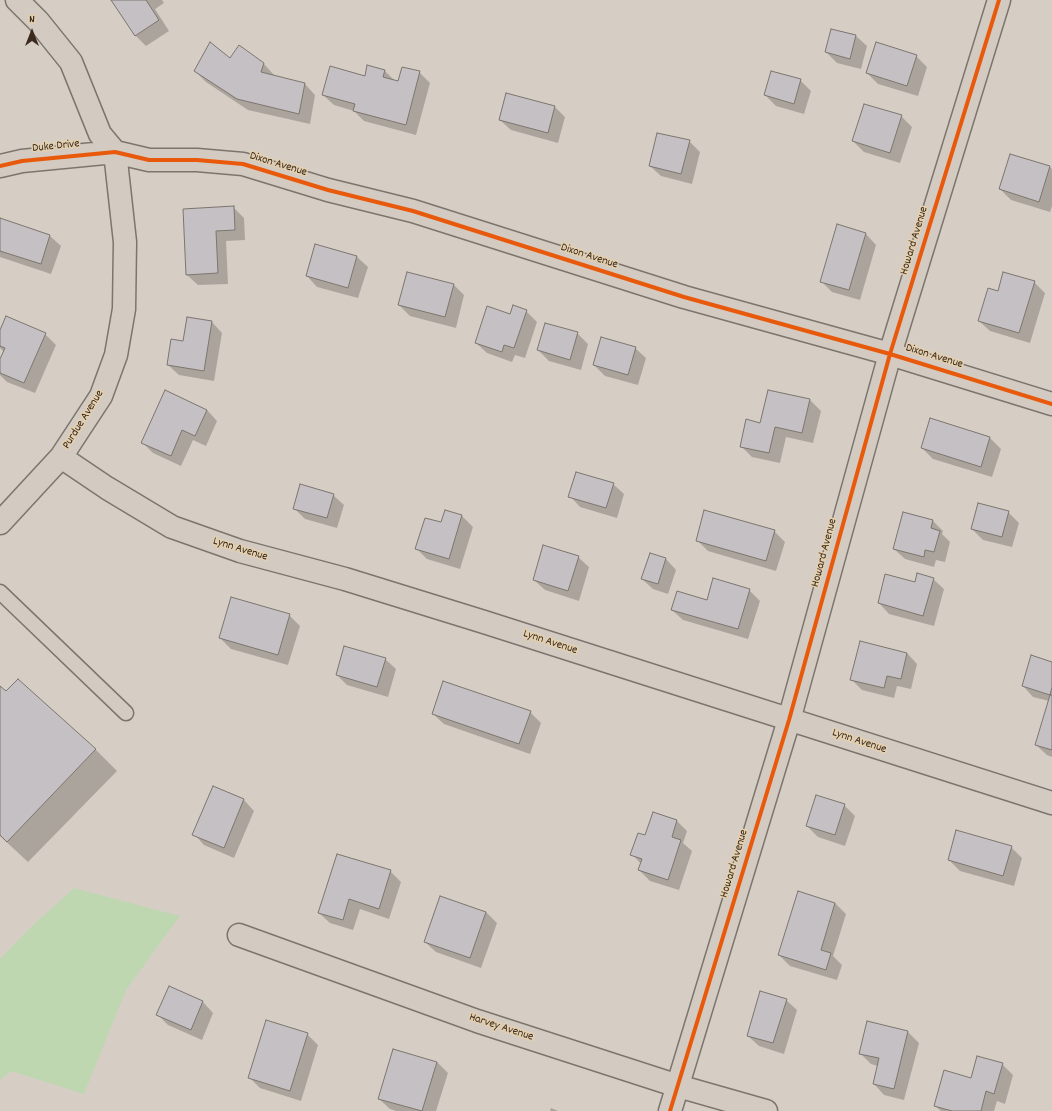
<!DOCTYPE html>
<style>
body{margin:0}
#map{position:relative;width:1052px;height:1111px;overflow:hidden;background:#d6cec5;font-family:Dekko,sans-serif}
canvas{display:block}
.north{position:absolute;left:12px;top:12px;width:40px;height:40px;-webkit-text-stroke:3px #e4d0ae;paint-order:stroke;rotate:0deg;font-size:11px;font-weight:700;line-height:16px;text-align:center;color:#3b2a1e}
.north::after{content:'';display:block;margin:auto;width:14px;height:18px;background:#3b2a1e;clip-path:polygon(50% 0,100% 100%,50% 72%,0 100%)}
</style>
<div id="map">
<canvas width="1052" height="1111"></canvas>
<div class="north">N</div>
</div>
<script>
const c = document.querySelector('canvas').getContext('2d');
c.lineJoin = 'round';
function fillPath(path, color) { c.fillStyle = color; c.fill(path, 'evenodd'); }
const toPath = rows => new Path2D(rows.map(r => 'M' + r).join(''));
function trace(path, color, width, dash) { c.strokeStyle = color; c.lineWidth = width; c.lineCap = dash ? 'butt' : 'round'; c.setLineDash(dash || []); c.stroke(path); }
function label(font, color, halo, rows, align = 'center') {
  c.font = font + ' Dekko,sans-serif'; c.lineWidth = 3; c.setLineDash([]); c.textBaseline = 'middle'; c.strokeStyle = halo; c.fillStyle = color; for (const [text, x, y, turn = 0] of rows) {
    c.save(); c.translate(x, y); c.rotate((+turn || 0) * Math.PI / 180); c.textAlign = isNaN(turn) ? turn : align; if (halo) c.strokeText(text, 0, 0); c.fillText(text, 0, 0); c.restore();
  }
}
const green = toPath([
 [74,888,180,916,126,990,84,1094,11,1071,0,1080,0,959,31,927]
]);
const shadow = toPath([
 [112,0,162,0,164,3,155,9,169,31,146,46,135,35],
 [856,36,867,46,861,69,837,63,826,52],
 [916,56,927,67,918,96,878,84,867,73],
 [230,60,264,64,274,75,274,76,305,84,315,95,310,124,248,110,206,82,195,71],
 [368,67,385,71,395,81,399,82,419,72,430,83,416,135,364,121,354,111,334,105,323,95,365,77],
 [800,80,811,91,804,114,776,106,765,95],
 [554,106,565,117,558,143,511,130,500,120],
 [901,116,912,127,900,163,864,152,853,141],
 [689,141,700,152,692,184,661,176,650,166],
 [1011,155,1050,167,1052,169,1052,206,1050,212,1011,200,1000,189],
 [233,207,244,218,245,240,226,241,228,284,198,285,187,275,184,210],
 [0,219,50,236,61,246,51,274,0,257],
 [838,225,866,234,876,245,860,300,832,292,821,281],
 [316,245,357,257,368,267,358,298,317,287,307,276],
 [1034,282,1045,293,1030,343,990,331,979,321,998,292],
 [454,285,464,295,456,328,410,316,399,305],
 [526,311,537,322,525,358,515,355,512,362,487,353,476,343,510,315],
 [212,322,222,333,214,381,179,375,168,365],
 [0,333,45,334,56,345,35,393,7,382,0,375,0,362,4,352,0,348],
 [577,333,588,344,581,370,549,361,538,350],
 [635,348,646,358,638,385,605,376,594,365],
 [768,391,810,400,821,411,813,443,786,437,780,463,752,457,741,446,761,424],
 [207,410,217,421,206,446,193,440,181,466,153,453,142,442],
 [931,420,990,438,1001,449,992,477,933,459,922,448],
 [613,484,624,494,617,518,580,507,570,496],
 [333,495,344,505,337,528,305,519,294,508],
 [446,511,462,516,473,527,460,569,427,559,416,548,442,524],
 [1008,512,1019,523,1012,547,983,540,972,529],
 [932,520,943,531,942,534,950,542,945,562,936,560,934,567,905,559,894,549],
 [774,531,785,542,776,571,708,551,697,540],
 [578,557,589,567,579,601,545,590,534,580],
 [666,559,676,570,668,594,653,589,642,579],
 [933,579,944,589,934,626,889,614,879,603,915,583],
 [749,590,760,601,748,639,683,620,672,610],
 [289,615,300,626,288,665,231,649,220,638],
 [907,653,917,664,911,689,897,686,894,698,862,690,851,679],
 [385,659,396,669,388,697,347,685,337,675],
 [1052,663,1052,757,1047,755,1036,745,1049,701,1033,697,1023,686],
 [18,680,96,750,117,771,28,862,0,836,0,687,6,692],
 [530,712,541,723,530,754,444,724,433,714],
 [214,787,244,800,254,811,234,858,204,845,194,834],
 [844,805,855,816,845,846,818,837,807,826],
 [677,821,687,831,683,843,692,851,679,890,650,881,639,870,641,864,632,854,646,836],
 [1011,847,1022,858,1014,886,960,871,949,860],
 [390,871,401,882,389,919,360,909,353,930,330,923,319,913],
 [799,892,835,903,846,914,833,956,842,965,837,980,790,966,779,955],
 [441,897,486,912,497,923,481,968,436,952,425,942],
 [169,987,203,1002,213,1013,202,1040,168,1025,158,1015],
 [786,1000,797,1010,784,1054,759,1046,748,1036],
 [868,1022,908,1032,919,1043,904,1100,884,1095,874,1084,878,1066,871,1064,860,1053],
 [307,1034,318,1045,301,1101,260,1088,250,1078],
 [437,1062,448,1073,436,1111,396,1111,390,1109,379,1099],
 [1002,1064,1013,1075,1005,1104,997,1101,994,1111,941,1111,935,1106,972,1079],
 [551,1108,558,1111,550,1111]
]);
const building = toPath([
 [111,0,146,0,159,20,135,36,111,0],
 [831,29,856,35,850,59,825,52,831,29],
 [210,42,230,58,239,45,264,63,261,72,305,83,299,114,237,99,194,71,210,42],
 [876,42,917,55,907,86,866,73,876,42],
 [367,65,385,70,383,77,398,81,402,67,420,71,406,125,353,111,355,104,322,95,330,66,365,76,367,65],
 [771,71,801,79,794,104,764,95,771,71],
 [506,93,555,106,548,133,499,120,506,93],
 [864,104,902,115,890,153,852,141,864,104],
 [657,133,690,140,681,174,649,166,657,133],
 [1010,154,1050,166,1039,202,999,189,1010,154],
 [234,206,235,230,216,231,218,273,186,275,183,209,234,206],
 [0,218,50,235,41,264,0,251,0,218],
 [837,224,866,233,849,290,820,282,837,224],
 [315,244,357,256,348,288,306,276,315,244],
 [407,272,454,284,445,317,398,305,407,272],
 [1003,272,1035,281,1019,333,978,321,988,288,998,291,1003,272],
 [513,305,527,310,514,348,504,345,502,352,475,343,487,306,510,314,513,305],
 [6,316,46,333,24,383,0,373,0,359,5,348,0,346,0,330,6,316],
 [187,317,212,321,204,371,167,365,171,339,183,341,187,317],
 [545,323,578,332,570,360,537,350,545,323],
 [601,337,636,347,628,375,593,365,601,337],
 [165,390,207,410,195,436,182,430,171,456,141,443,165,390],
 [768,390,810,399,802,433,775,427,769,453,740,447,746,419,760,423,768,390],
 [930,418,990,437,981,467,921,448,930,418],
 [576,472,614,483,606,508,568,497,576,472],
 [300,484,334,494,327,518,293,509,300,484],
 [978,503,1009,511,1002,537,971,529,978,503],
 [445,510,462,515,449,559,415,549,425,518,441,522,445,510],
 [704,510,775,530,766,561,696,541,704,510],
 [903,512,933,520,931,528,940,531,934,552,925,550,924,557,893,549,903,512],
 [543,545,579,556,568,591,533,580,543,545],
 [650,553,666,558,658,584,641,579,650,553],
 [917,573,934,578,923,616,878,603,885,574,915,582,917,573],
 [713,578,750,589,738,629,671,610,677,591,707,600,713,578],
 [231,597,290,614,278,655,219,638,231,597],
 [860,641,907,653,901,679,887,676,884,688,850,680,860,641],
 [344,646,386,658,377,687,336,675,344,646],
 [1031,655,1052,662,1052,687,1050,695,1022,686,1031,655],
 [18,679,96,749,7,842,0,835,0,686,6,691,18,679],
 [443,681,531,711,519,744,432,714,443,681],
 [1050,695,1052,695,1052,750,1035,745,1050,695],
 [213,786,244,799,224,848,192,835,213,786],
 [816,795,845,804,835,835,806,826,816,795],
 [653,812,677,820,672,837,681,840,668,880,638,870,642,859,630,855,638,833,645,835,653,812],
 [956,830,1012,846,1003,876,948,860,956,830],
 [337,854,391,870,379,909,349,899,343,920,318,913,337,854],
 [798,891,835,903,821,950,831,953,826,970,778,955,798,891],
 [440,896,486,912,470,958,424,942,440,896],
 [169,986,203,1001,191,1030,156,1015,169,986],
 [760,991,787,999,773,1043,747,1036,760,991],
 [266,1020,308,1033,290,1091,248,1078,266,1020],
 [867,1021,908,1031,894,1089,873,1084,879,1058,859,1054,867,1021],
 [393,1049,437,1062,422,1111,378,1099,393,1049],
 [977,1056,1003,1063,994,1094,986,1091,981,1111,952,1111,934,1106,944,1070,971,1078,977,1056]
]);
const lane = toPath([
 [0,592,126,713]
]);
const street = toPath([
 [17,0,38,21,71,62,100,134,115,152],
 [0,166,22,161,115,152,149,160,197,160,243,164,328,190,413,211,684,297,890,354,1052,404],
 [61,457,107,488,172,527,240,551,345,579,484,622,1052,803],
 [0,523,61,457,101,396,116,355,124,309,125,242,115,152],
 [239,935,477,1021,678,1086,766,1111],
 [670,1111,789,720,890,354,999,0]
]);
const cycleway = toPath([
 [0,166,22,161,115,152,149,160,197,160,243,164,328,190,413,211,684,297,890,354,1052,404],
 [670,1111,789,720,890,354,999,0]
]);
const streetNames = [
 ["Duke Drive",56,147,-6],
 ["Dixon Avenue",278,165,17],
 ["Howard Avenue",915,241,-73],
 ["Dixon Avenue",589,257,18],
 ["Dixon Avenue",934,357,17],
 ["Purdue Avenue",84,420,-58],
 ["Lynn Avenue",240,550,17],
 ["Howard Avenue",825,553,-75],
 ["Lynn Avenue",550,643,18],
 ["Lynn Avenue",859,742,18],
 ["Howard Avenue",735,864,-73],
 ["Harvey Avenue",501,1028,18]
];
fillPath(green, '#bed7b1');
fillPath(shadow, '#0003');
fillPath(building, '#c4c0c3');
trace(building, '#7c756e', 1);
trace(lane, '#7c756e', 17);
trace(street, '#7c756e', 25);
trace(lane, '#d3cbc1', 14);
trace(street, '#d3cbc1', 22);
trace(cycleway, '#e8590c', 4);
label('12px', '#3b2a1e', '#e4d0ae', streetNames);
</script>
